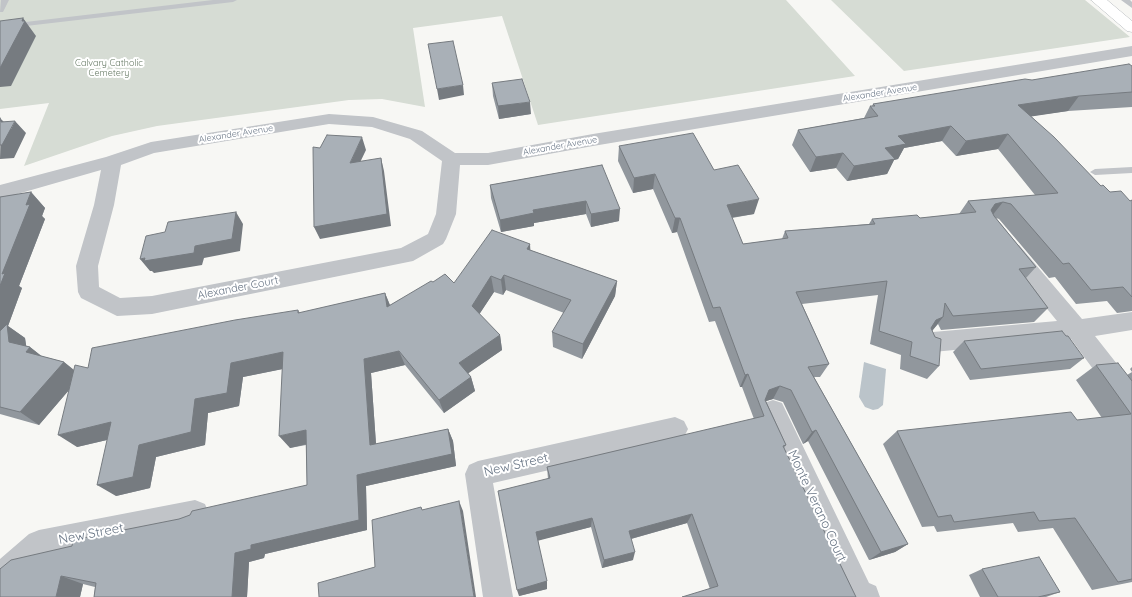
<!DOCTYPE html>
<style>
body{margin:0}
canvas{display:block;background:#f7f7f4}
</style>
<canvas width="1132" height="597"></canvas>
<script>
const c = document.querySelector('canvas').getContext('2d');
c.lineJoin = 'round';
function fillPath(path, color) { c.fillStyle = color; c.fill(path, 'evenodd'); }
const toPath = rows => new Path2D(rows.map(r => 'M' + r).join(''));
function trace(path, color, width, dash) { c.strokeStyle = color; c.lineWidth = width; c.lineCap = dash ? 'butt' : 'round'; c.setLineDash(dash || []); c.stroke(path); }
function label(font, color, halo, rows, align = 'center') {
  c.font = font + ' Quicksand,sans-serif'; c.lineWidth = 4; c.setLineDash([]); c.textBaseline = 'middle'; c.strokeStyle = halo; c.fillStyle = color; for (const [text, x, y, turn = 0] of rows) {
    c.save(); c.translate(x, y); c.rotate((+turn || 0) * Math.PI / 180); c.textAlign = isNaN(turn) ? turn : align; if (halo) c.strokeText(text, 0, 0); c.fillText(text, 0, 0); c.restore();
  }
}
const green = toPath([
 [0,0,786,0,855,76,538,125,502,16,413,28,425,107,382,99,349,100,157,126,112,136,24,166,49,103,0,109],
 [831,0,1085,0,1130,37,904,71]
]);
const water = toPath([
 [864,362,886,369,883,405,878,409,873,410,865,407,859,397]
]);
const service = toPath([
 [1,0,9,0,3,12,0,12,1,0],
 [213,0,237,0,233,2,0,29,0,25,213,0],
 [1121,0,1130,0,1132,2,1132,8,1121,0],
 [1132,167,1132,173,1095,175,1090,172,1095,169,1132,167]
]);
const minor = toPath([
 [1132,46,1132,56,593,146,488,165,460,165,456,214,446,239,443,244,413,261,152,314,117,316,81,298,78,292,76,266,94,205,101,170,0,199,0,185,106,157,151,142,329,114,373,117,422,131,455,153,488,153,593,134,1132,46],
 [329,124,372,127,410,139,442,161,436,214,428,234,401,248,152,296,120,298,99,287,98,266,114,205,121,165,154,153,329,124],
 [1012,243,1019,245,1082,319,1132,312,1132,330,1095,336,1132,383,1132,413,1123,410,1071,339,933,352,925,349,921,342,925,335,933,332,1057,321,1005,257,1002,251,1005,245,1012,243],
 [773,400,782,403,869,583,876,586,880,597,844,597,760,411,764,403,773,400],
 [675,417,684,421,688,429,684,437,675,441,493,483,513,597,483,597,465,474,469,465,478,461,675,417],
 [195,500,205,504,209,514,205,524,195,528,46,557,10,588,0,593,0,559,29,534,39,530,195,500]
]);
const primary = toPath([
 [1091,0,1107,0,1132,21,1132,32,1127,31,1091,0]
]);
const wall = toPath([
 [1132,66,1132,107,1068,111,1031,116,1101,186,1110,192,1130,201,1132,200,1132,311,1117,313,1107,301,1076,304,1055,277,1049,278,999,219,996,218,1036,267,1026,278,1048,308,1034,322,941,330,938,324,932,331,939,366,927,379,900,369,901,355,870,344,878,295,802,304,829,364,820,377,814,377,908,544,895,552,869,560,808,441,803,444,783,402,773,399,766,401,786,445,784,448,856,597,710,589,687,523,631,539,633,560,602,568,591,527,538,540,547,589,519,596,548,479,547,467,754,419,742,387,740,387,715,321,709,322,677,232,672,233,653,189,633,193,618,161,619,146,714,170,754,214,732,218,743,244,782,239,785,231,869,224,872,219,920,218,959,214,968,201,1035,195,998,149,956,156,942,141,904,148,898,159,894,160,887,174,847,181,836,168,810,172,792,145,798,130,864,118,870,106,872,106,873,104],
 [492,83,531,114,499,119,493,96],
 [602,165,619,221,591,227,586,214,534,223,534,226,501,232,491,198,490,185],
 [31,192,45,208,42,216,45,219,19,286,22,288,8,326,25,338,26,346,30,347,41,356,64,362,74,370,88,368,298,310,300,313,385,293,390,305,433,282,454,283,530,244,530,250,617,281,615,296,582,359,553,347,552,332,564,313,506,290,503,295,494,292,479,314,500,335,502,350,468,373,471,377,475,391,444,413,405,365,371,373,376,444,448,429,453,441,456,466,366,486,367,530,265,554,264,558,249,562,247,597,94,597,95,587,83,584,80,597,0,597,72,546,179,519,307,485,306,445,290,448,282,369,243,377,239,406,208,413,205,445,156,457,150,488,116,496,107,440,77,447,69,390,39,425,0,414,0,197],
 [964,341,1084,358,1070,369,970,380,953,352],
 [1096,365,1127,375,1132,372,1130,369,1132,367,1132,582,1092,590,1053,528,1018,532,1013,523,937,532,934,526,922,527,883,444,897,431,1077,420,1102,418,1076,380],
 [982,569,1060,592,1046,597,980,597,969,575]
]);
const shadedWall = toPath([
 [23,18,36,36,11,86,0,87,0,68],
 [463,85,464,95,439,100,437,89],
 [1079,96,1068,111,1008,120,1018,105],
 [530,102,531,114,499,119,498,106],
 [0,118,11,129,15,121,26,133,14,158,0,159,1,122],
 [951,126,942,141,904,148,898,159,894,160,887,174,847,181,854,166,885,148,898,136],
 [1008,134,998,149,956,156,966,141],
 [362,137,366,150,354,175,350,163],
 [843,153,836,168,810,172,816,157],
 [381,158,384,171,391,226,320,239,314,227],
 [655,174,653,189,633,193,634,178],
 [31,192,45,208,42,216,45,219,19,286,22,288,8,326,25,338,27,351,30,347,48,361,0,350,0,286,2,274,26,205],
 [759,199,754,214,722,219,727,205],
 [586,201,586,214,534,223,534,226,501,232,500,220,533,210],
 [1003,202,991,217,984,219,995,204],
 [620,209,619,221,591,227,591,214],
 [236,212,243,224,240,251,204,258,202,265,154,273,152,271,150,271,140,259,195,246],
 [675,218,680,218,677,232,672,233],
 [530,244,531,260,527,249],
 [504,275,506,290,503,295,501,280],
 [491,276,494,292,475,321,472,306],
 [617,281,615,296,582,359,583,344],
 [385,293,391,308,387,307],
 [943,317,932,331,924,334,936,320],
 [500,335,502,350,463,377,459,363],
 [399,351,405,365,371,373,377,458,370,445,364,359],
 [283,352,293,367,243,377,239,406,208,413,205,445,156,457,150,488,116,496,97,485,139,445,195,399,231,363],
 [64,362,81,376,39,425,20,412],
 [748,374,742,387,740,387,745,375],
 [471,377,475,391,444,413,439,400],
 [780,386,773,399,763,402,769,390],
 [111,422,128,435,77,447,58,435],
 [448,429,453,441,456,466,366,486,367,530,265,554,264,558,249,562,247,597,232,597,235,553,251,545,357,475],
 [306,430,316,442,290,448,279,436],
 [816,430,808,441,803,444,812,432],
 [459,501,463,511,476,597,474,597],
 [692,514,687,523,627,540,629,531],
 [592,518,591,527,537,541,536,532],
 [908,544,895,552,869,560,881,552],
 [635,552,633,560,602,568,604,560],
 [61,576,83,584,80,597,56,597],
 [547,581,547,589,519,596,517,590]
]);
const building = toPath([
 [23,18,22,21,25,21,0,68,0,21,23,18],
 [453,41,463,85,437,89,428,44,453,41],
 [1129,64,1132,66,1132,92,1079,96,1018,105,1054,137,1101,186,1103,185,1110,192,1121,191,1130,201,1132,200,1132,297,1123,287,1091,290,1069,263,1063,264,1011,204,1003,202,995,204,991,210,994,216,1036,267,1019,269,1048,308,953,316,945,303,943,317,936,320,931,328,935,337,941,339,939,366,910,356,912,342,879,331,887,281,796,292,829,364,808,367,908,544,881,552,816,430,812,432,791,390,780,386,769,390,765,400,786,445,783,446,856,597,682,597,718,586,692,514,629,531,635,552,604,560,592,518,536,532,547,581,517,590,498,491,550,478,547,467,764,416,748,374,745,375,720,307,713,308,680,218,675,218,655,174,634,178,619,146,693,133,714,170,738,165,759,199,727,205,743,244,788,238,785,231,875,224,872,219,917,215,920,218,976,212,968,201,1058,193,1008,134,966,141,951,126,898,136,906,144,885,148,895,159,854,166,843,153,816,157,798,130,878,116,870,106,875,106,873,104,1025,79,1032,80,1129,64],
 [522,79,530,102,498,106,492,83,522,79],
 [0,118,1,122,15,121,2,145,0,145,0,118],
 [327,135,362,137,350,163,381,158,387,214,314,227,313,147,320,148,327,135],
 [602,165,620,209,591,214,586,201,533,210,534,213,500,220,490,185,602,165],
 [31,192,26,205,30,204,2,274,5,273,0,286,0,197,31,192],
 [236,212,232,239,195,246,194,253,144,261,145,258,140,259,146,236,165,232,168,222,236,212],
 [492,230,530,244,527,249,617,281,583,344,552,332,571,300,504,275,501,280,491,276,472,306,500,335,459,363,471,377,439,400,399,351,364,359,370,445,448,429,452,454,357,475,359,520,251,545,251,549,235,553,232,597,94,597,96,583,61,576,56,597,0,597,0,569,11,560,72,546,73,540,179,519,190,515,192,511,307,485,306,430,279,436,283,352,231,363,227,393,195,399,191,432,139,445,133,477,97,485,111,422,58,435,75,365,88,368,92,348,235,320,298,310,298,313,385,293,387,307,431,281,433,282,445,274,454,283,492,230],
 [7,324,9,342,30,347,26,352,64,362,20,412,0,407,0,331,7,324],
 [1062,331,1066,336,1068,336,1084,358,981,369,964,341,1062,331],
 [1118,363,1132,381,1132,579,1118,582,1075,518,1039,521,1034,512,954,522,951,515,938,517,897,431,1071,412,1077,420,1131,414,1096,365,1118,363],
 [459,501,474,597,319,597,318,583,375,567,372,520,421,507,422,510,459,501],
 [1039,557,1060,592,1038,597,998,597,982,569,1039,557]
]);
const farParknames = [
 ["Calvary Catholic",109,63],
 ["Cemetery",109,73]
];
const farStreetnames = [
 ["Alexander Avenue",880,93,-9],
 ["Alexander Avenue",236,134,-9],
 ["Alexander Avenue",560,146,-10]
];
const streetNames = [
 ["Alexander Court",238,288,-11]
];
const nearStreetnames = [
 ["New Street",516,465,-13],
 ["Monte Verano Court",817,506,65],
 ["New Street",91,534,-11]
];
fillPath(green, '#d6dcd4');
fillPath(water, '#bbc4ca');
trace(primary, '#b4b8bc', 1);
fillPath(service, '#c1c4c8');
fillPath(minor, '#c1c4c8');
fillPath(primary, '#fff');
fillPath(wall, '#91979d');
fillPath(shadedWall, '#767b80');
fillPath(building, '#a9b0b7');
trace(building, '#767b80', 1);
label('9px', '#687b66', '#fff', farParknames);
label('9px', '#677484', '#fff', farStreetnames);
label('11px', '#677484', '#fff', streetNames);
label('13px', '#677484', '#fff', nearStreetnames);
</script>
